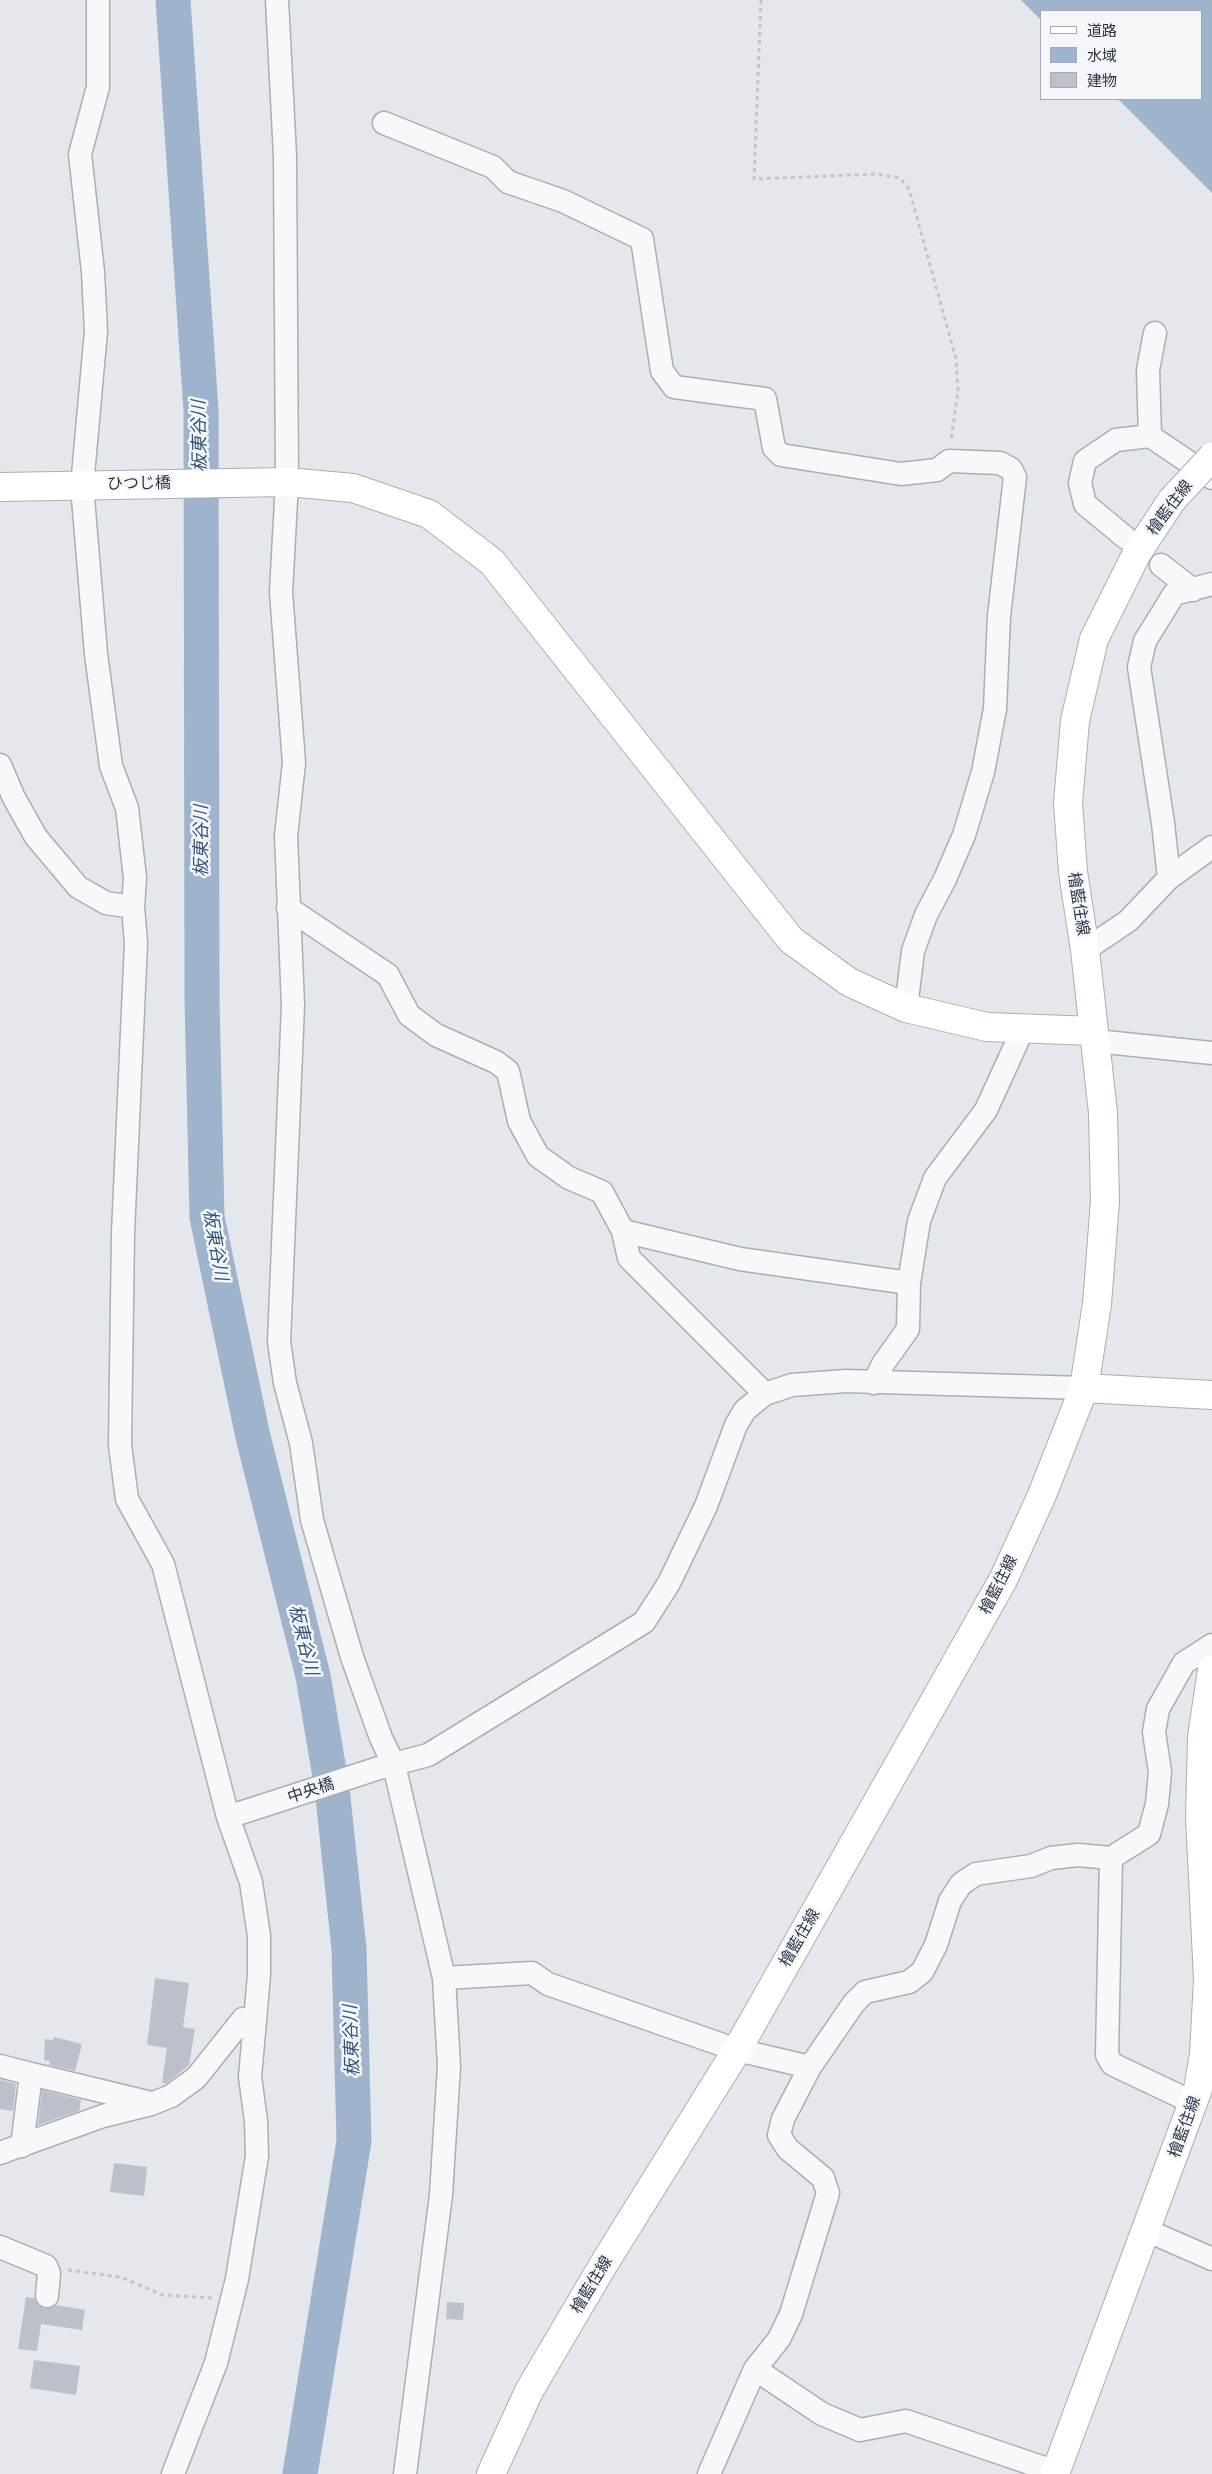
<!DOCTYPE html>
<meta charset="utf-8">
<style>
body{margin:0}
#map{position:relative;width:1212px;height:2474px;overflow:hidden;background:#e4e7ec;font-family:"Noto Sans","Noto Sans JP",sans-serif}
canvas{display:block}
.legend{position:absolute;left:1040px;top:10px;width:162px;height:90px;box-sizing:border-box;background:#f4f6f9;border:1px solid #a4a8b1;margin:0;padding:6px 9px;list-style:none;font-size:15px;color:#2b3445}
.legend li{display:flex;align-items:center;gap:10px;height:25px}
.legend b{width:25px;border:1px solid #a4a8b1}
</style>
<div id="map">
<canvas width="1212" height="2474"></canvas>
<ul class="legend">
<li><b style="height:6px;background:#fff"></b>道路</li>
<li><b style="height:14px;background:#9fb4cc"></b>水域</li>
<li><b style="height:14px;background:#bbc0ca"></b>建物</li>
</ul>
</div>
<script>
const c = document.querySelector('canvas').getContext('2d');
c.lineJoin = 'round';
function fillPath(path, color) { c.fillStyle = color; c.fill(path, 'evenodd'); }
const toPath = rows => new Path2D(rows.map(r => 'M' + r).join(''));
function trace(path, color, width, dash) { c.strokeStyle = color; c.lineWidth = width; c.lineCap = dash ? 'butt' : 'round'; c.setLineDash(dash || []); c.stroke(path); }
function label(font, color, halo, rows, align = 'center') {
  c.font = font + ' "Noto Sans","Noto Sans JP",sans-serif'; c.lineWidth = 5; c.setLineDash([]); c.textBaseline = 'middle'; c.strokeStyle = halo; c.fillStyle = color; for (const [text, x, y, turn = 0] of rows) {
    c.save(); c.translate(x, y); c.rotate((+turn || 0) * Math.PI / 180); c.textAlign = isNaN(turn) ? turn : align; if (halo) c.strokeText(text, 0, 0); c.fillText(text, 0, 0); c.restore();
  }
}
const water = toPath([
 [1021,0,1212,0,1212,193,1118,99,1201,99,1201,11,1041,11,1041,20]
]);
const river = toPath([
 [173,0,201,410,202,999,207,1217,253,1437,313,1676,332,1788,349,1949,354,2141,300,2474]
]);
const building = toPath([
 [155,1978,189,1983,183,2027,195,2029,189,2065,167,2083,162,2083,167,2048,147,2045],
 [54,2037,82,2044,75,2071,49,2065,50,2061,44,2060,45,2039,53,2040],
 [0,2080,16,2084,13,2111,0,2109],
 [42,2090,81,2100,79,2111,38,2125],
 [114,2163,147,2167,144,2196,110,2192],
 [26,2297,34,2298,39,2306,45,2309,56,2305,85,2310,82,2330,41,2324,37,2351,18,2349],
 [447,2302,464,2303,463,2320,446,2319],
 [34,2360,80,2366,76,2395,30,2388]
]);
const path = toPath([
 [761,0,754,179,876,174,900,178,909,189,956,359,958,391,951,441],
 [68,2270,120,2277,163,2295,213,2298]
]);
const street = toPath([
 [98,0,98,87,80,154,93,272,96,331,82,486,96,654,111,766,127,808,135,878,133,907,136,943,123,1233,120,1445,127,1499,163,1564,228,1817,251,1882,259,1936,259,1975,250,2077,256,2121,257,2156,237,2279,216,2363,173,2474],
 [277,0,285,156,287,482,281,592,294,763,286,836,293,1005,279,1342,285,1383,301,1443,312,1520,352,1657,381,1738,394,1765,444,1978,449,2066,441,2195,405,2474],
 [384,123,493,167,508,182,563,201,642,239,662,371,674,387,765,399,774,448,781,455,901,474,937,470,949,461,1000,463,1011,469,1015,477,999,616,995,709,983,772,964,835,945,879,926,915,913,951,906,1008],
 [1150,436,1212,478],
 [1126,538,1085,504,1080,483,1085,461,1116,440,1150,436,1148,370,1155,333],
 [1161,565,1193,590],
 [0,765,14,798,36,837,78,887,106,903,133,907],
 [1169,878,1163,823,1139,667,1145,641,1174,594,1212,584],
 [288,908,388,975,409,1015,436,1035,496,1062,508,1071,519,1121,538,1156,569,1178,602,1192,623,1231,740,1259,909,1283],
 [1085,950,1128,921,1169,878,1212,847],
 [1096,1041,1212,1053],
 [623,1231,629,1258,765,1394],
 [874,1383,883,1364,908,1329,909,1283,919,1221,935,1178,986,1110,1023,1029],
 [228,1817,379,1768,428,1755,644,1622,669,1583,706,1506,736,1425,745,1410,765,1394,792,1385,846,1381,1084,1388],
 [1111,1858,1107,2055,1112,2064,1194,2103],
 [444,1978,532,1973,548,1984,737,2050,810,2067],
 [0,2066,31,2074],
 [22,2146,31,2074,151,2103],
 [0,2153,103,2116,151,2104,171,2096,196,2078,243,2019,254,2019],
 [1146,2230,1212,2259],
 [0,2247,46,2266,49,2273,47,2296],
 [755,2369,822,2414,860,2430,906,2421,1056,2472],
 [709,2474,755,2369,779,2339,791,2314,828,2193,823,2178,788,2149,779,2135,783,2119,810,2067,854,2003,865,1992,909,1982,922,1972,936,1945,950,1901,961,1884,976,1874,1031,1866,1051,1858,1078,1855,1111,1858,1149,1834,1157,1804,1160,1772,1154,1732,1158,1709,1184,1663,1212,1645]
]);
const secondary = toPath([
 [0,487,287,482,353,488,429,514,492,562,791,940,849,982,906,1008,987,1027,1094,1031],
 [1084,1388,1212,1395],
 [491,2474,529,2391,605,2262,737,2050,1003,1580,1042,1495,1084,1388,1097,1304,1105,1201,1103,1113,1085,950,1073,872,1068,803,1075,721,1094,639,1137,553,1172,500],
 [1055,2474,1198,2089,1204,2054,1208,1979,1200,1817,1202,1737,1212,1670]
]);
const secondaryBridge = toPath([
 [1172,500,1212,457]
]);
const streetNames = [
 ["ひつじ橋",139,484,-1],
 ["檜藍住線",1170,508,-53],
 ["檜藍住線",1078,904,81],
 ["檜藍住線",999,1585,-63],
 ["中央橋",311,1791,-18],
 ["檜藍住線",800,1938,-60],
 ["檜藍住線",1185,2127,-70],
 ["檜藍住線",592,2285,-59]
];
const waterNames = [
 ["板東谷川",200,436,-91],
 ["板東谷川",202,841,-90],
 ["板東谷川",215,1245,80],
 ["板東谷川",303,1640,76],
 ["板東谷川",352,2041,-92]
];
fillPath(water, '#9fb4cc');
trace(river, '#9fb4cc', 35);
fillPath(building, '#bbc0ca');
trace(street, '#a9aeb7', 25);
trace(secondary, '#a9aeb7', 30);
trace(path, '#c2c5cb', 3, [4, 4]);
trace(street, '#f7f8fa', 22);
trace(secondary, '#fff', 28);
trace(secondaryBridge, '#a9aeb7', 30, []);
trace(secondaryBridge, '#fff', 28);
label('16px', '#2b3445', '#f4f6f9', streetNames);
label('italic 18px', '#34527a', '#f4f6f9', waterNames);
</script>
